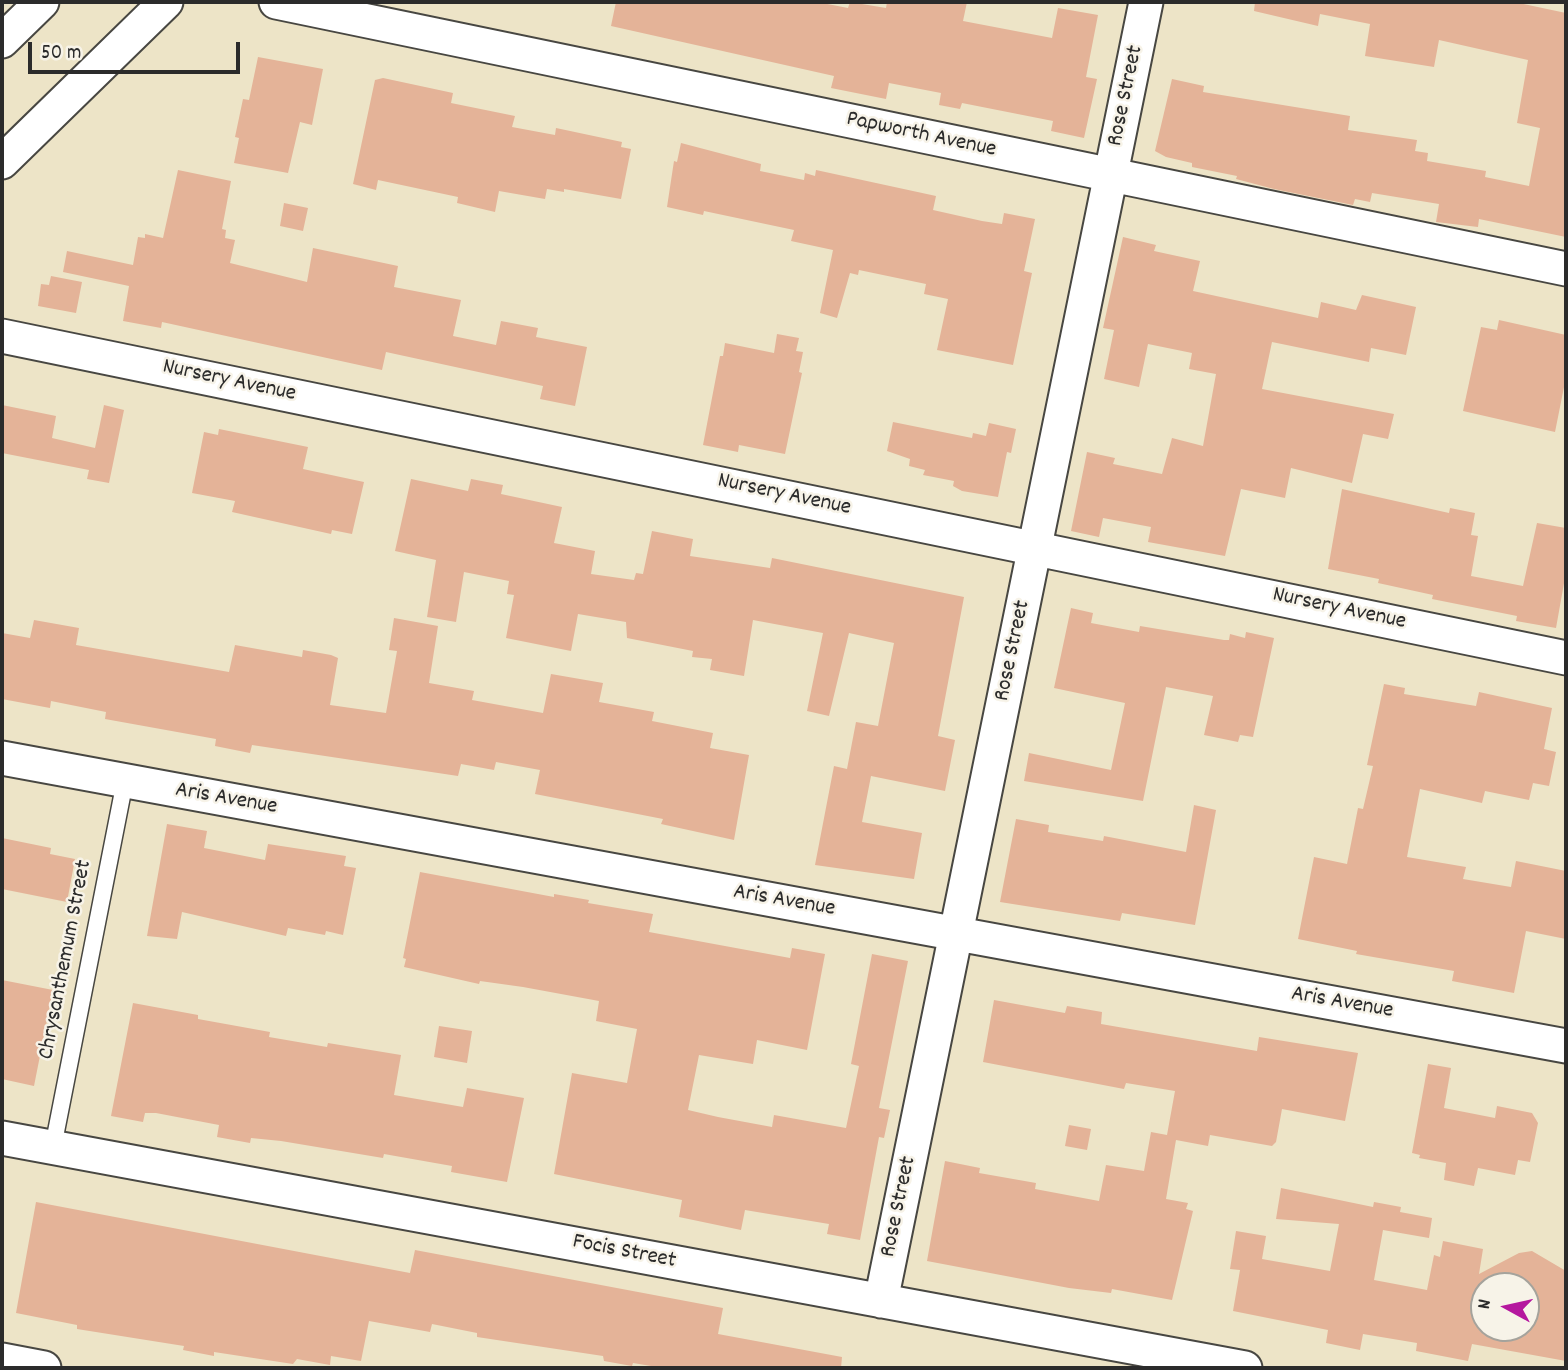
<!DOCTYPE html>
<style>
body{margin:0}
#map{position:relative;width:1568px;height:1370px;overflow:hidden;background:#ede4c7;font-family:Dekko,sans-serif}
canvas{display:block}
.frame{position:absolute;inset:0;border:4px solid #2b2b2b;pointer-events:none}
.north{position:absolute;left:1470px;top:1272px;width:70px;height:70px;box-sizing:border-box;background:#f7f3e8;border:2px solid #a5a39c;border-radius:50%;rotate:278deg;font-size:19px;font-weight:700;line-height:28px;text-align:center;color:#2b2b2b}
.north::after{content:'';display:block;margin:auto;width:24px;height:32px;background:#b5179e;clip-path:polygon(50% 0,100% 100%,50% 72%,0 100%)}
.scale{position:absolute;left:28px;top:42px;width:212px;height:32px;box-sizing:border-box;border:4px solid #2b2b2b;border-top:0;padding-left:9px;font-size:21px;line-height:24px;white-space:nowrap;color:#2b2b2b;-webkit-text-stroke:5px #f7f3e8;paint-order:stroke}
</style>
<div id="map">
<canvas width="1568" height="1370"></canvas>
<div class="frame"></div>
<div class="north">N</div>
<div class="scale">50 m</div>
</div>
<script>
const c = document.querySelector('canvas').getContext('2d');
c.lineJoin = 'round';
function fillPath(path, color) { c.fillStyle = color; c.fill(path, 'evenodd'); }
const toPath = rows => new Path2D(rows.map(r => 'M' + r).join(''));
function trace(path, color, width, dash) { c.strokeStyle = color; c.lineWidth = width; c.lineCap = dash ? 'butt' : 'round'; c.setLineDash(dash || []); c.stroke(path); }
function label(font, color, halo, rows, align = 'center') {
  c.font = font + ' Dekko,sans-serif'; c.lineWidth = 5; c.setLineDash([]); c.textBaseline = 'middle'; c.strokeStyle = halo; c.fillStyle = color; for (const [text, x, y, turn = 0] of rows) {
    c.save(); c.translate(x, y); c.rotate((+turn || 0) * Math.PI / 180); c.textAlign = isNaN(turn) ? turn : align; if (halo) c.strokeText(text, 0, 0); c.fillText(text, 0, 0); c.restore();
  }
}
const building = toPath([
 [616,2,817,2,848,8,850,2,886,8,887,2,967,2,963,21,1052,38,1058,8,1098,15,1086,77,1097,79,1084,138,1051,131,1053,121,962,103,960,109,939,105,941,93,889,83,886,99,831,88,834,76,611,26],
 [1255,2,1514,2,1566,13,1566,237,1479,219,1478,227,1436,222,1439,204,1372,193,1370,202,1355,199,1353,205,1274,189,1236,179,1237,176,1192,167,1192,163,1166,157,1155,151,1172,79,1204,86,1203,92,1350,116,1348,130,1417,140,1415,151,1428,153,1427,161,1486,171,1485,177,1529,186,1540,128,1517,123,1528,60,1439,40,1434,67,1365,56,1370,24,1320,14,1318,26,1254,11],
 [258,57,323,69,312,125,300,122,288,173,234,163,239,138,235,137,243,99,249,100],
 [383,78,453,93,451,103,515,116,512,127,555,135,556,128,622,142,621,147,631,149,621,199,564,189,564,192,547,189,545,199,499,191,495,212,457,203,458,197,378,180,376,190,353,184,375,80],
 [681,143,761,164,760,171,804,180,805,173,815,176,816,170,936,196,933,210,982,221,1002,224,1004,213,1035,219,1024,271,1032,273,1013,365,937,350,948,299,924,294,926,284,859,270,858,275,850,273,837,318,820,313,833,250,791,241,794,230,704,211,703,215,667,207,674,161,677,162],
 [178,170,231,181,222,229,226,230,225,238,235,240,230,263,307,282,313,248,398,266,394,287,461,300,453,336,496,345,501,321,538,328,536,337,587,347,575,406,540,399,543,386,386,352,382,370,162,322,161,328,123,321,129,286,63,272,67,251,133,265,138,237,145,238,145,234,163,238],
 [284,203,308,208,303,231,280,226],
 [1123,237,1156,245,1154,251,1200,261,1193,291,1318,318,1321,302,1356,310,1362,295,1416,307,1406,355,1371,348,1369,362,1272,342,1262,389,1394,414,1388,439,1363,434,1352,483,1291,468,1285,498,1241,489,1225,556,1148,542,1151,527,1103,518,1099,537,1071,531,1087,452,1115,458,1113,464,1162,474,1172,438,1203,446,1216,374,1189,369,1192,353,1148,344,1139,387,1104,379,1114,330,1103,328],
 [51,276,82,282,76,313,38,306,41,284,49,285],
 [1499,320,1566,335,1566,377,1555,432,1463,411,1481,327,1497,330],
 [777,334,799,338,796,351,803,352,799,372,802,373,785,454,739,445,738,452,703,445,720,356,723,356,725,343,774,353],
 [2,405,56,416,52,438,95,448,104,405,124,410,109,483,87,479,89,470,2,453],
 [893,422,972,438,973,433,986,436,989,423,1016,429,1011,453,1007,452,998,497,962,491,953,486,954,481,923,475,925,470,909,466,910,459,887,451],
 [219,429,308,447,303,469,364,482,352,534,332,530,331,534,232,512,235,501,192,493,204,432,218,435],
 [411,479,468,491,471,479,503,485,501,494,562,507,554,543,595,551,591,574,634,580,636,573,643,574,652,531,693,539,690,556,770,568,772,558,964,597,938,736,955,740,945,791,871,776,862,822,922,833,914,879,815,865,834,766,847,769,856,722,878,726,894,643,849,633,829,716,807,711,823,633,753,620,744,676,710,670,712,659,692,657,693,651,627,638,626,622,578,614,571,651,506,638,514,595,507,594,509,581,464,572,456,622,427,617,436,560,395,551],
 [1342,489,1449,513,1450,508,1475,513,1471,535,1478,536,1471,576,1523,586,1537,523,1566,528,1566,572,1556,628,1516,621,1517,616,1432,599,1433,595,1378,583,1379,579,1328,569],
 [1071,608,1093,613,1091,623,1139,632,1140,626,1224,640,1229,640,1230,634,1245,638,1246,632,1274,638,1253,737,1240,735,1238,742,1204,735,1213,696,1166,687,1143,801,1024,781,1029,753,1111,770,1125,703,1054,688],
 [394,618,438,626,429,683,474,691,472,700,543,713,551,674,603,683,599,702,654,712,652,721,713,733,710,748,749,755,734,840,661,824,663,819,535,794,540,770,496,762,494,770,461,764,458,776,252,745,250,753,215,746,216,739,105,719,106,712,51,701,50,708,2,699,2,633,30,638,34,620,79,628,76,645,229,672,235,645,302,657,303,650,331,655,338,658,330,705,386,713,397,651,389,650],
 [1384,684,1405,688,1404,694,1476,706,1479,692,1552,708,1544,749,1556,752,1549,786,1533,783,1529,800,1485,791,1482,803,1420,789,1407,857,1466,867,1463,879,1511,887,1516,861,1566,871,1566,939,1526,931,1514,993,1452,981,1454,971,1356,954,1357,951,1298,939,1314,857,1347,864,1358,808,1363,809,1373,766,1367,765],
 [1194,805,1216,810,1195,925,1122,913,1120,921,1000,902,1016,819,1049,825,1048,832,1103,841,1104,836,1186,852],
 [167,824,207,831,204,848,265,860,268,844,346,856,344,866,356,868,343,935,326,931,325,935,288,928,286,936,182,912,177,939,147,936],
 [2,838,51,848,50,854,75,859,67,902,2,889],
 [420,872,554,897,554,894,589,900,588,903,653,914,649,932,790,958,792,948,825,954,807,1050,757,1040,753,1064,699,1055,688,1110,718,1117,772,1127,774,1115,846,1128,859,1066,851,1064,872,954,908,961,879,1108,890,1110,884,1138,879,1137,860,1240,827,1234,829,1224,745,1210,741,1230,679,1217,682,1200,554,1174,572,1073,627,1083,637,1029,596,1021,599,1001,523,987,480,981,479,984,404,967,406,959,403,958],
 [2,980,53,990,34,1086,2,1079],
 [994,1000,1065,1013,1067,1006,1102,1012,1101,1024,1257,1051,1259,1037,1358,1053,1345,1121,1282,1109,1276,1142,1272,1146,1210,1135,1208,1146,1176,1140,1166,1199,1188,1203,1186,1209,1193,1211,1172,1300,1112,1289,1111,1293,1069,1288,927,1261,945,1161,980,1168,979,1173,1036,1183,1035,1189,1099,1201,1106,1165,1144,1171,1151,1132,1167,1135,1175,1091,1126,1083,1124,1089,983,1062],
 [133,1003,198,1015,198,1019,270,1032,269,1037,327,1047,328,1043,401,1055,394,1095,463,1107,467,1088,524,1098,507,1182,451,1172,452,1166,384,1154,383,1158,281,1141,251,1138,250,1143,217,1137,219,1125,156,1113,145,1113,143,1122,111,1116],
 [439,1026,472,1031,467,1063,434,1057],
 [1428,1064,1451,1068,1444,1108,1495,1118,1497,1106,1532,1113,1538,1123,1530,1162,1518,1160,1515,1175,1478,1168,1474,1186,1444,1180,1446,1163,1419,1158,1420,1155,1412,1153],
 [1069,1125,1091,1129,1087,1150,1065,1146],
 [1281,1188,1373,1207,1374,1202,1401,1207,1400,1212,1432,1218,1429,1238,1383,1230,1374,1280,1427,1290,1434,1255,1440,1257,1443,1241,1483,1249,1479,1274,1519,1253,1532,1251,1566,1271,1566,1361,1472,1344,1468,1361,1416,1351,1417,1343,1363,1334,1360,1350,1326,1343,1328,1330,1233,1311,1240,1270,1230,1269,1236,1231,1266,1236,1262,1259,1330,1271,1339,1224,1276,1219],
 [1484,1286,1526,1286,1526,1328,1484,1328],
 [36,1202,410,1273,415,1250,723,1308,718,1334,842,1357,841,1368,663,1368,633,1363,632,1366,604,1361,603,1356,477,1337,477,1333,432,1324,430,1332,369,1321,361,1361,331,1356,330,1365,297,1359,293,1364,214,1352,214,1356,183,1350,184,1346,77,1329,77,1325,16,1313]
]);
const service = toPath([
 [53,1147,125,781]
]);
const minor = toPath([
 [276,2,1566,269],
 [2,41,42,2],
 [2,162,166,2],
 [2,336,1566,658],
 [2,758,1566,1046],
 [2,1138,1245,1368],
 [881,1301,1146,2],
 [2,1360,44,1368]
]);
const streetNames = [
 ["Rose Street",1127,96,-78],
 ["Papworth Avenue",921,136,12],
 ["Nursery Avenue",229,382,12],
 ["Nursery Avenue",784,496,12],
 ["Nursery Avenue",1339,610,12],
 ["Rose Street",1014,651,-78],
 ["Aris Avenue",226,800,10],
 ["Aris Avenue",784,902,10],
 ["Chrysanthemum Street",67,960,-79],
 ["Aris Avenue",1342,1004,10],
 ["Rose Street",900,1207,-78],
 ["Focis Street",624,1253,11]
];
fillPath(building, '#e4b398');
trace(service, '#484742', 19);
trace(minor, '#484742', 37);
trace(service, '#fff', 16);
trace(minor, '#fff', 33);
label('23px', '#2b2b2b', '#f7f3e8', streetNames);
</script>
